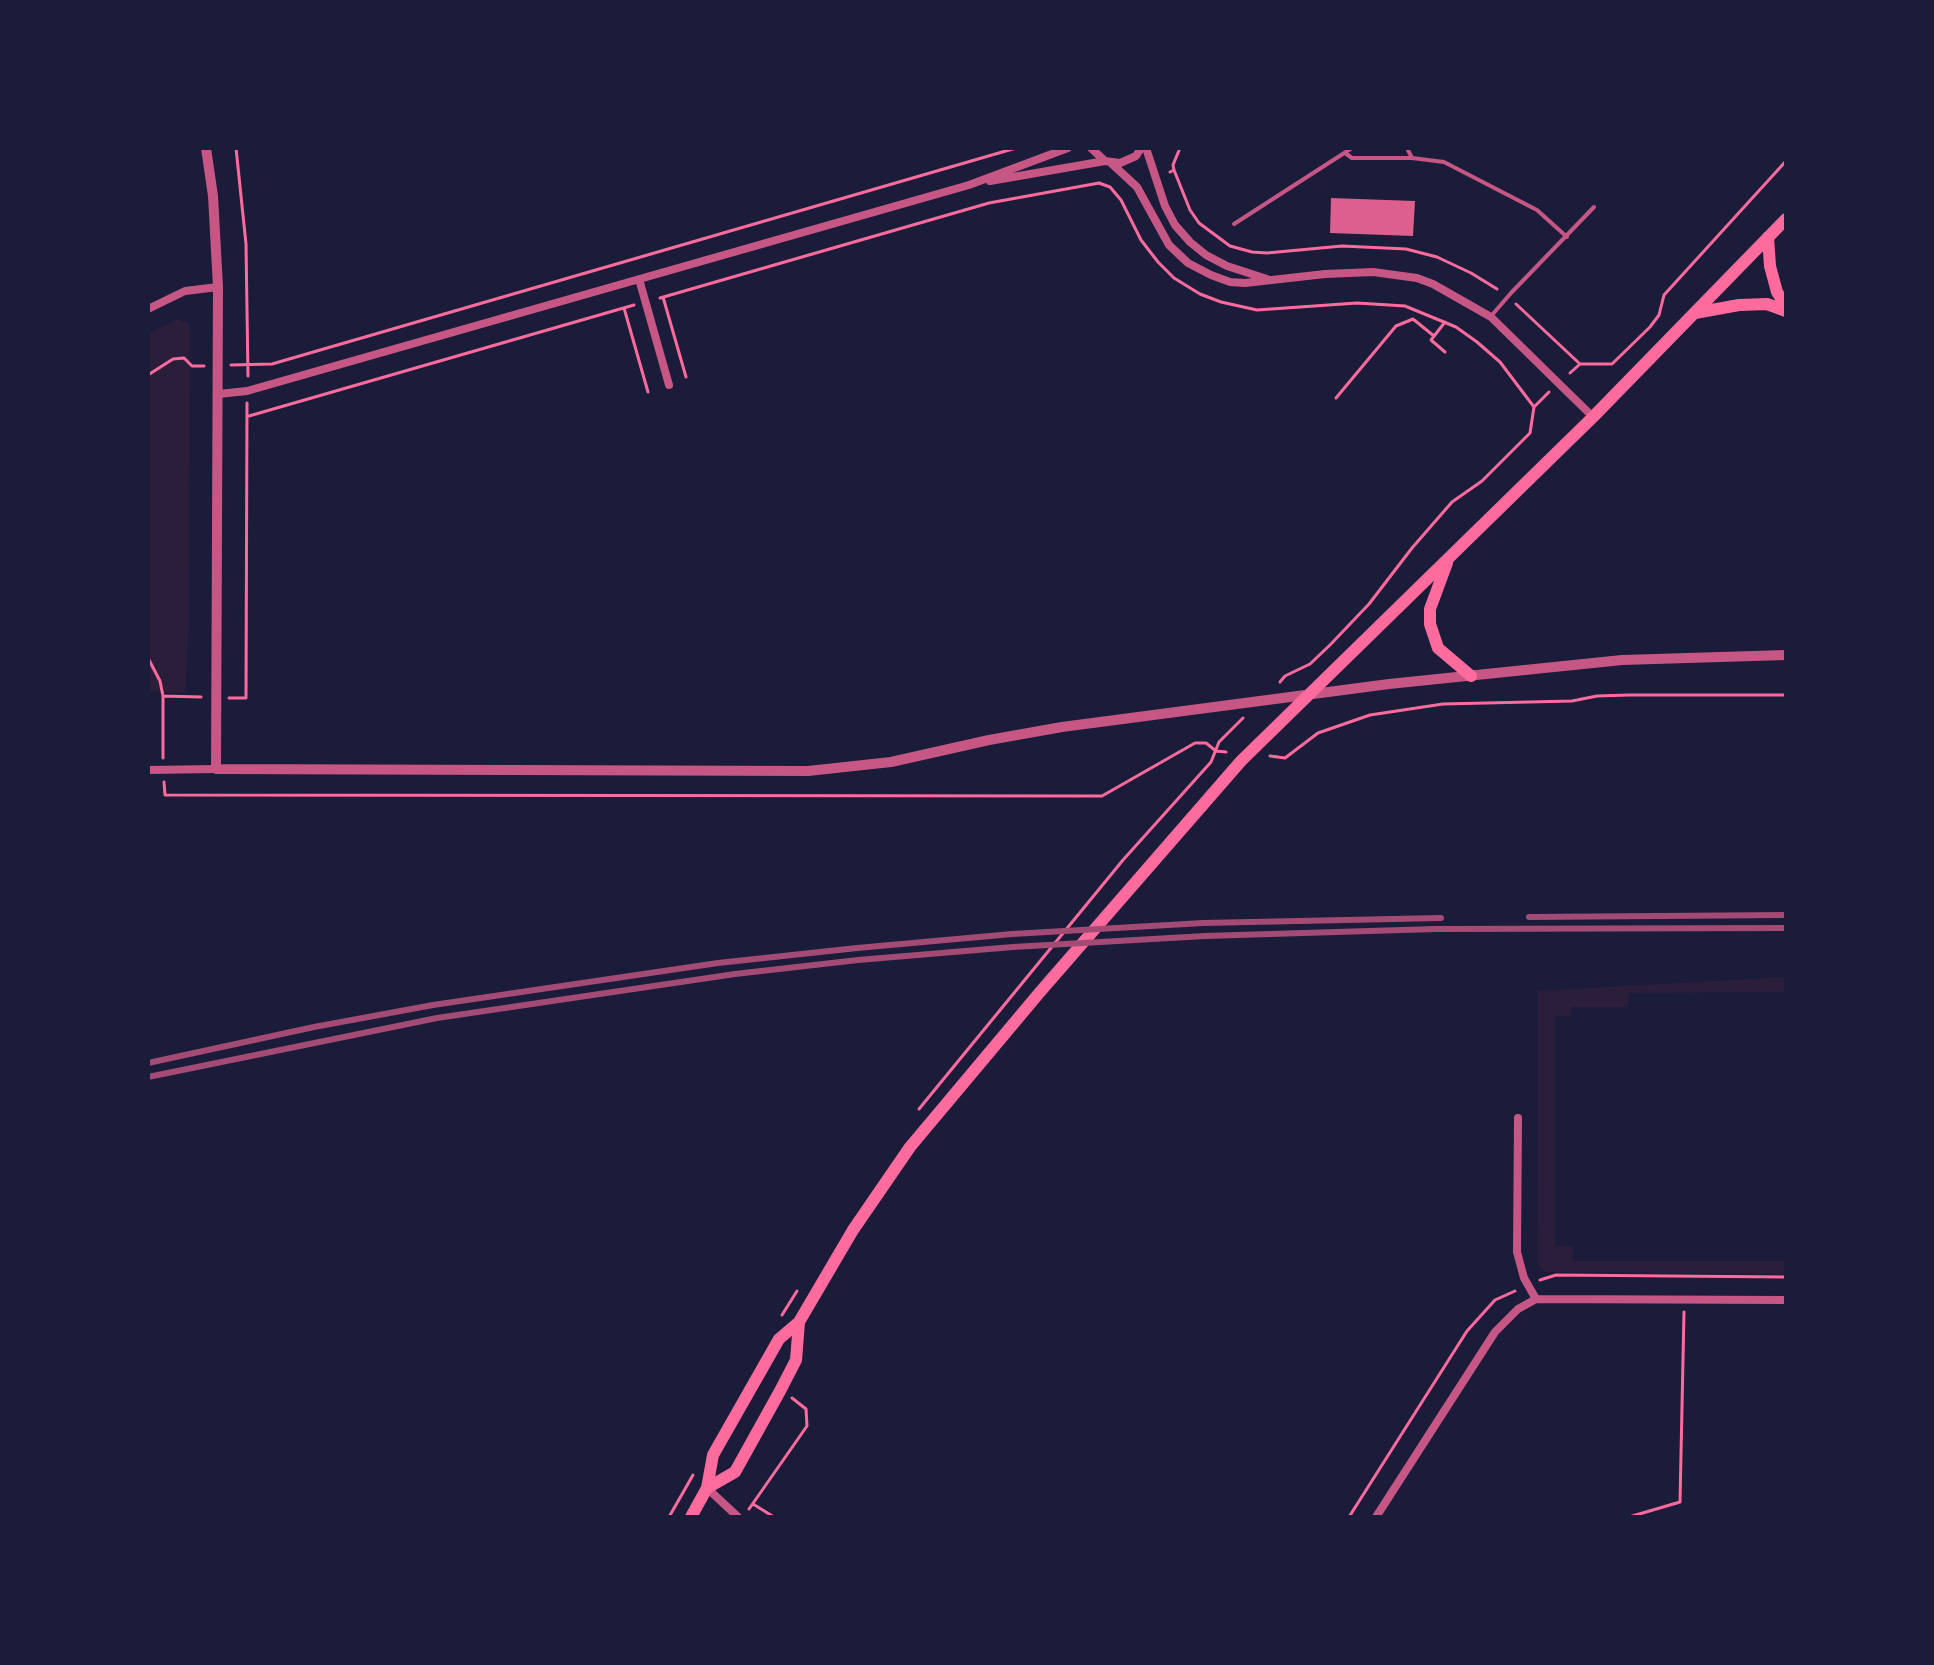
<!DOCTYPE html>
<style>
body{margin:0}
#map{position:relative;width:1934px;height:1665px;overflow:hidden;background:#1b1b3a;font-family:Signika,sans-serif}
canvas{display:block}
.frame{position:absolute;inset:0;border:150px solid #1b1b3a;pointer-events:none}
</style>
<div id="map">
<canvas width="1934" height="1665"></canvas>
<div class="frame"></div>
</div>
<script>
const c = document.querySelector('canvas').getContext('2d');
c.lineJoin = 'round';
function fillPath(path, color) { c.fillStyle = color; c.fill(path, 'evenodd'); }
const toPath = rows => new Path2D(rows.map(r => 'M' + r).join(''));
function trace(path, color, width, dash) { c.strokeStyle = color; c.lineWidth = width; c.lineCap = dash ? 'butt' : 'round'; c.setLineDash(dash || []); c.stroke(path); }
const green = toPath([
 [177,319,190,324,189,626,185,693,148,691,148,334],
 [1786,977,1786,992,1629,993,1628,1007,1571,1007,1571,1016,1555,1016,1555,1246,1573,1246,1573,1261,1786,1261,1786,1274,1546,1272,1537,1264,1538,991]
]);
const building = toPath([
 [1331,198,1415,201,1413,236,1330,233]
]);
const path = toPath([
 [236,148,246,244,248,376],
 [1174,170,1173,165,1180,148],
 [1170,172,1174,170,1190,210,1199,223,1230,246,1252,252,1267,253,1342,246,1406,249,1437,257,1471,273,1497,289],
 [663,297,686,377],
 [660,298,989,203,1099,183,1110,187,1121,200,1141,240,1158,262,1174,278,1200,294,1221,302,1257,310,1357,303,1405,306,1456,327,1477,342,1500,362,1534,407],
 [1516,304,1580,364],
 [624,308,648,392],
 [1445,352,1431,340,1445,322],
 [231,365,272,364,1016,148],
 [1570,373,1580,364,1612,364,1650,327,1659,315,1664,295,1786,161],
 [148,375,173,359,184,358,192,366,204,366],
 [1336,398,1396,326,1413,319,1434,336],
 [249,416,634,305],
 [148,658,160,681,163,696],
 [1280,682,1285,676,1310,664,1330,645,1369,604,1412,548,1452,502,1482,481,1530,433,1534,407,1549,392],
 [229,698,246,698,247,403],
 [1270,756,1285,758,1318,733,1370,715,1443,704,1572,701,1597,696,1629,695,1786,695],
 [163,758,163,696,201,697],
 [164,782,165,795,1102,796,1195,743,1206,743,1216,751,1226,752],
 [919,1109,1123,860,1211,762,1219,742,1243,718],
 [1540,1280,1556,1275,1786,1277],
 [782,1315,797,1291],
 [753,1504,774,1517],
 [749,1509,807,1426,806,1409,792,1398],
 [669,1517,693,1475],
 [1349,1517,1467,1331,1495,1300,1515,1291],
 [1629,1517,1680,1502,1684,1312]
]);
const service = toPath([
 [1407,148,1412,158],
 [1345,153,1352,158,1412,158,1444,162,1537,210,1567,237],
 [1234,224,1352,148],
 [1492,315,1511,293,1594,207]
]);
const minor = toPath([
 [1091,148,1105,161,1120,163,1136,156,1141,148],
 [1146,148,1165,206,1175,225,1190,242,1206,255,1227,266,1267,279],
 [1111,163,1137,187,1169,245,1188,263,1211,275,1230,282,1245,283,1325,274,1373,272,1417,278,1433,284,1491,317,1593,417],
 [990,181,1105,161],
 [639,279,669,385],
 [148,309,185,291,218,287],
 [219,394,247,391,969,185,1068,148],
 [148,770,216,769],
 [1518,1118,1517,1252,1524,1278,1536,1299],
 [707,1488,738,1517],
 [1376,1517,1495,1332,1518,1309,1536,1299,1786,1300]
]);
const tertiary = toPath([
 [206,148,213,196,218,287,216,769,808,771,891,762,989,740,1062,727,1389,684,1622,660,1786,655]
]);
const primary = toPath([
 [1768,237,1770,266,1777,292,1786,306],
 [1695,313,1739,305,1767,304,1786,311],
 [1447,563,1430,609,1430,624,1438,648,1471,676],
 [707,1488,735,1472,780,1391,796,1360,799,1322],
 [691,1517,707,1488,713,1455,779,1339,799,1322,853,1230,910,1147,1040,992,1241,761,1593,417,1786,219]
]);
const rail = toPath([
 [1529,917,1786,915],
 [148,1063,314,1027,433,1005,718,963,857,948,1012,934,1203,923,1441,918],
 [148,1077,437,1018,735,974,858,960,1013,947,1205,936,1435,929,1786,928]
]);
fillPath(green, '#2a1e3b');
fillPath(building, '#dd5f8e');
trace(path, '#ff6b9d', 3);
trace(service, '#c65784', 4);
trace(minor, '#c65784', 8);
trace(tertiary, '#c65784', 10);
trace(primary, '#ff6b9d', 12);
trace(rail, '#a44b75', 6);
</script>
